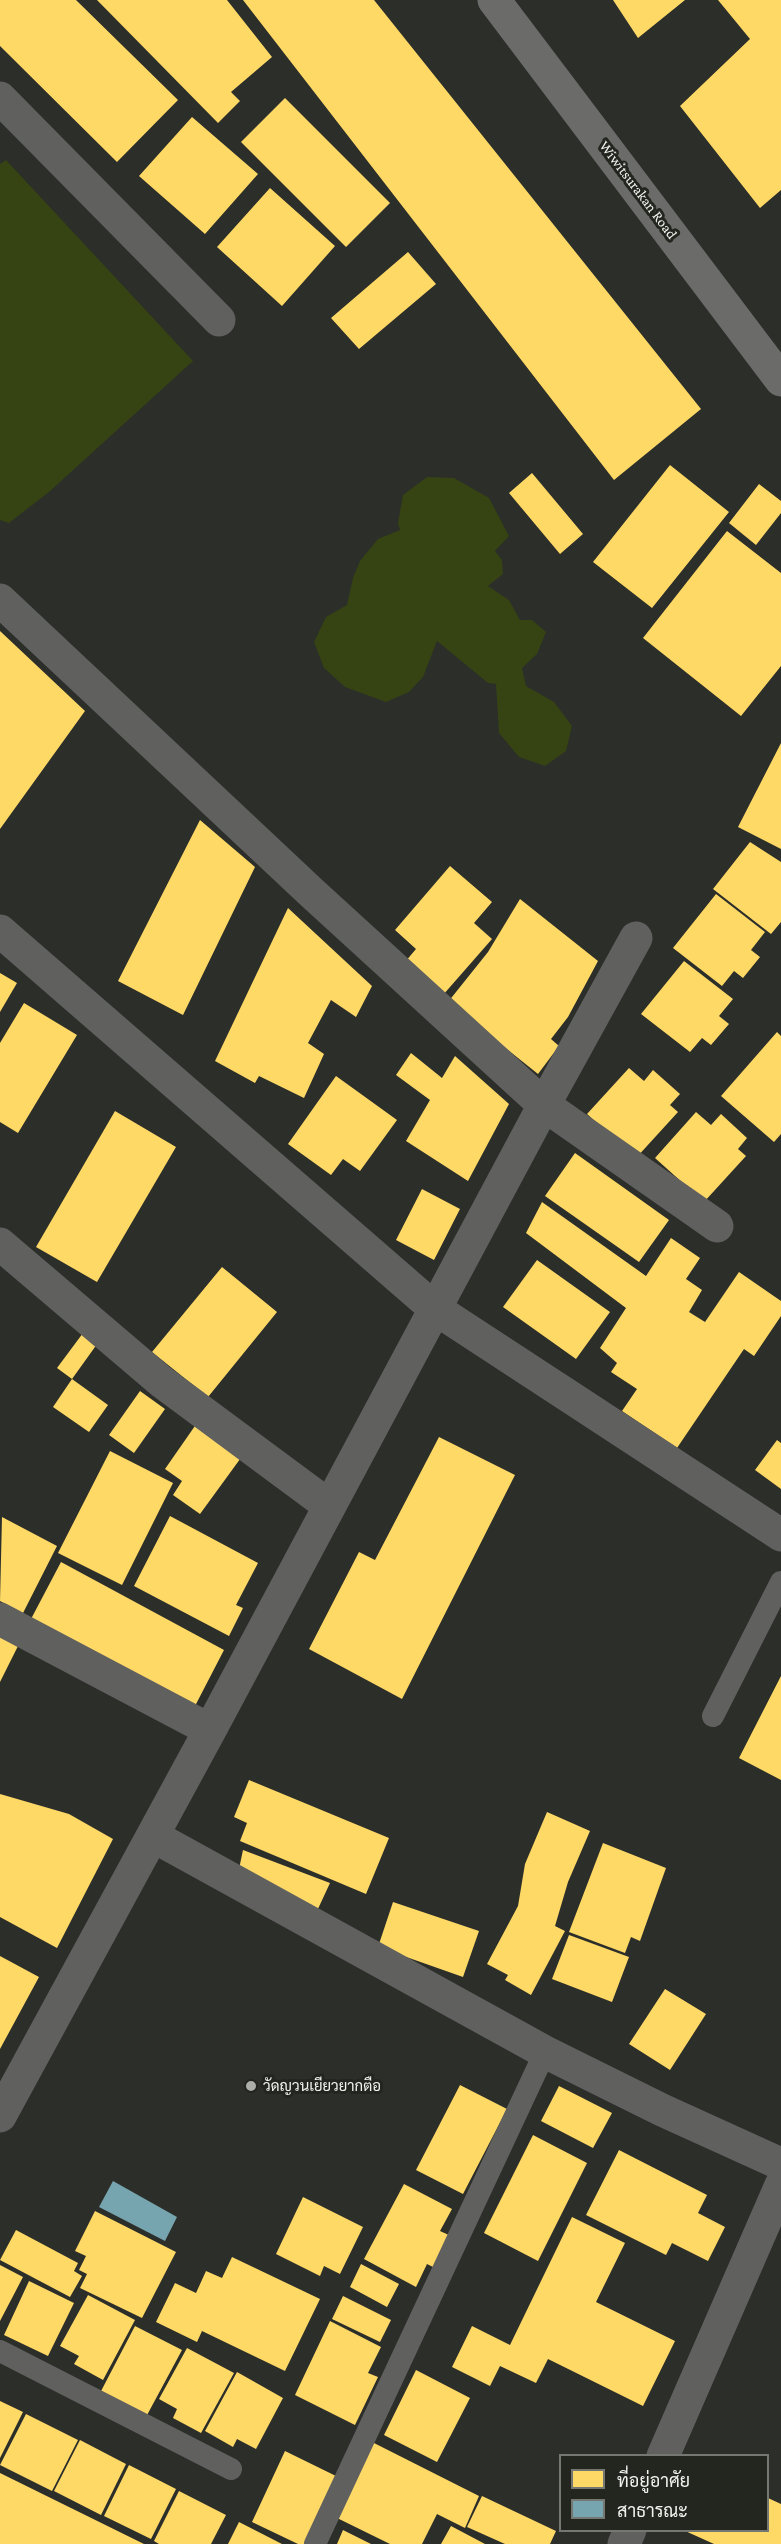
<!DOCTYPE html>
<meta charset="utf-8">
<style>
body{margin:0}
#map{position:relative;width:781px;height:2544px;overflow:hidden;background:#2c2e2a;font-family:"Crimson Pro",Sarabun,serif}
canvas{display:block}
.legend{position:absolute;left:559px;top:2454px;width:210px;height:78px;box-sizing:border-box;background:#23251f;border:2px solid #757772;margin:0;padding:8px 10px;list-style:none;font-size:18px;color:#f1f3ee}
.legend li{display:flex;align-items:center;gap:12px;height:30px}
.legend b{width:30px;border:2px solid #757772}
</style>
<div id="map">
<canvas width="781" height="2544"></canvas>
<ul class="legend">
<li><b style="height:16px;background:#ffd966"></b>ที่อยู่อาศัย</li>
<li><b style="height:16px;background:#76a5af"></b>สาธารณะ</li>
</ul>
</div>
<script>
const c = document.querySelector('canvas').getContext('2d');
c.lineJoin = 'round';
function fillPath(path, color) { c.fillStyle = color; c.fill(path, 'evenodd'); }
const toPath = rows => new Path2D(rows.map(r => 'M' + r).join(''));
function trace(path, color, width, dash) { c.strokeStyle = color; c.lineWidth = width; c.lineCap = dash ? 'butt' : 'round'; c.setLineDash(dash || []); c.stroke(path); }
function label(font, color, halo, rows, align = 'center') {
  c.font = font + ' "Crimson Pro",Sarabun,serif'; c.lineWidth = 6; c.setLineDash([]); c.textBaseline = 'middle'; c.strokeStyle = halo; c.fillStyle = color; for (const [text, x, y, turn = 0] of rows) {
    c.save(); c.translate(x, y); c.rotate((+turn || 0) * Math.PI / 180); c.textAlign = isNaN(turn) ? turn : align; if (halo) c.strokeText(text, 0, 0); c.fillText(text, 0, 0); c.restore();
  }
}
const green = toPath([
 [6,160,193,361,49,492,9,523,0,520,0,164],
 [427,477,454,478,489,498,509,536,495,551,502,560,503,574,488,586,509,600,520,620,532,620,546,632,537,654,522,668,526,686,554,702,572,726,566,751,545,766,519,757,499,733,496,684,488,683,437,641,423,677,409,692,386,702,345,687,324,668,314,642,326,617,347,605,353,578,360,561,378,539,400,530,398,523,403,495]
]);
const homes = toPath([
 [0,0,76,0,178,100,117,162,0,46],
 [97,0,227,0,272,57,231,92,240,101,218,123],
 [243,0,374,0,701,409,614,480],
 [613,0,685,0,638,38],
 [718,0,781,0,781,190,760,208,680,106,750,39],
 [285,98,390,203,346,247,241,142],
 [192,117,258,174,205,234,139,176],
 [270,188,335,246,282,306,217,247],
 [408,252,436,284,359,349,331,318],
 [670,465,729,512,652,608,593,562],
 [532,473,583,534,560,554,509,493],
 [759,484,781,501,781,513,756,545,729,523],
 [727,531,781,573,781,666,741,716,643,638],
 [0,631,85,711,0,829],
 [781,743,781,849,738,827],
 [200,820,255,867,183,1015,118,981],
 [750,842,781,862,781,922,771,934,713,889],
 [450,866,492,902,474,923,492,939,443,995,405,962,416,949,395,930],
 [716,894,765,932,751,950,760,957,743,978,734,971,722,986,673,948],
 [520,899,598,961,568,1017,551,1039,559,1046,538,1074,448,1002,488,952],
 [288,908,372,986,356,1017,331,1000,308,1043,324,1054,304,1098,259,1076,255,1083,215,1061],
 [684,961,733,999,719,1016,729,1024,711,1045,702,1038,690,1052,641,1014],
 [0,973,17,983,0,1012],
 [24,1003,77,1035,18,1133,0,1122,0,1043],
 [777,1032,781,1036,781,1134,774,1142,721,1096],
 [411,1053,442,1078,455,1056,509,1104,468,1181,406,1141,430,1100,396,1075],
 [629,1068,644,1081,653,1070,680,1094,670,1105,678,1112,636,1158,587,1114],
 [336,1076,397,1120,360,1171,343,1159,331,1175,288,1144],
 [115,1111,176,1147,97,1282,36,1247],
 [696,1112,711,1125,721,1114,747,1138,738,1149,746,1156,704,1202,655,1158],
 [575,1153,669,1220,639,1262,545,1196],
 [422,1189,460,1209,434,1260,396,1240],
 [542,1202,646,1276,671,1238,700,1258,686,1279,702,1290,689,1312,705,1322,739,1272,781,1301,781,1316,754,1356,744,1349,677,1448,622,1411,637,1389,611,1372,617,1363,600,1348,626,1308,526,1233],
 [537,1260,610,1312,576,1359,503,1307],
 [222,1267,277,1312,208,1397,152,1352],
 [86,1329,100,1340,72,1379,57,1368],
 [72,1379,108,1405,89,1432,53,1407],
 [140,1391,165,1409,134,1453,109,1435],
 [197,1423,243,1455,200,1514,173,1495,182,1481,165,1469],
 [439,1437,515,1475,402,1699,309,1649,359,1552,375,1560],
 [777,1440,781,1443,781,1489,755,1470],
 [110,1451,173,1483,122,1585,58,1553],
 [170,1516,258,1563,236,1605,243,1608,229,1636,134,1586],
 [2,1517,57,1546,23,1613,0,1601],
 [61,1562,224,1650,195,1706,31,1619],
 [0,1637,18,1646,0,1682],
 [781,1676,781,1780,739,1758],
 [249,1780,389,1838,366,1894,240,1841,247,1823,234,1817],
 [0,1794,69,1814,113,1839,57,1948,0,1917],
 [547,1812,590,1831,568,1882,555,1926,565,1931,531,1995,505,1980,508,1975,487,1964,518,1906,525,1864],
 [603,1843,666,1868,640,1941,631,1937,625,1953,569,1932],
 [243,1850,330,1883,317,1911,239,1869],
 [393,1902,479,1931,463,1977,378,1947],
 [569,1935,629,1957,612,2002,552,1979],
 [0,1956,39,1977,0,2049],
 [665,1989,706,2014,670,2070,629,2044],
 [460,2085,507,2109,463,2194,416,2170],
 [559,2086,612,2113,593,2148,541,2121],
 [533,2135,587,2163,538,2261,484,2233],
 [619,2150,707,2195,698,2213,725,2227,708,2261,672,2243,666,2255,586,2215],
 [404,2184,452,2209,440,2231,451,2236,435,2268,427,2264,416,2287,364,2259],
 [303,2197,363,2227,340,2274,324,2266,320,2276,276,2254],
 [95,2211,176,2252,142,2318,80,2288,87,2274,79,2270,86,2256,75,2251],
 [572,2217,625,2243,596,2302,675,2341,643,2406,548,2359,536,2383,500,2366,490,2386,452,2367,472,2326,510,2345],
 [16,2230,78,2263,74,2271,82,2276,70,2297,0,2260],
 [232,2257,320,2299,285,2371,202,2331,197,2342,156,2322,175,2283,196,2293,206,2271,222,2278],
 [361,2264,399,2284,387,2307,350,2287],
 [0,2265,23,2277,0,2321],
 [29,2281,74,2303,48,2356,4,2335],
 [88,2295,135,2320,103,2380,74,2364,79,2356,60,2346],
 [343,2296,391,2320,380,2342,332,2319],
 [330,2321,381,2347,368,2373,378,2377,355,2425,295,2395],
 [135,2326,182,2350,146,2417,100,2393],
 [187,2348,234,2373,201,2433,173,2418,177,2409,159,2399],
 [416,2370,470,2398,437,2462,384,2435],
 [237,2372,283,2398,256,2449,237,2439,233,2447,205,2431],
 [0,2401,23,2412,0,2458],
 [26,2414,78,2440,52,2491,0,2465],
 [80,2440,126,2464,101,2515,54,2491],
 [372,2442,479,2496,465,2528,437,2514,422,2544,390,2544,335,2517],
 [285,2451,338,2477,306,2544,298,2544,252,2522],
 [129,2465,176,2489,151,2539,104,2516],
 [0,2473,144,2544,0,2544],
 [179,2491,226,2515,211,2544,159,2544,154,2541],
 [482,2496,556,2531,550,2544,505,2544,467,2527],
 [768,2498,781,2504,781,2544,714,2544,683,2530,768,2530],
 [239,2522,282,2544,228,2544],
 [451,2526,485,2544,441,2544],
 [343,2530,371,2544,337,2544]
]);
const public = toPath([
 [113,2181,177,2217,165,2241,99,2207]
]);
const service = toPath([
 [713,1716,781,1582],
 [0,2351,231,2469],
 [315,2544,545,2052]
]);
const minor = toPath([
 [0,98,219,320],
 [0,600,312,893,544,1105,717,1226],
 [0,931,434,1308,781,1535],
 [0,1244,162,1382,328,1505],
 [0,1619,210,1730],
 [153,1836,545,2052,662,2110,781,2164],
 [0,2116,210,1730,544,1105,636,938],
 [663,2456,781,2185],
 [624,2544,630,2530]
]);
const secondary = toPath([
 [494,0,781,380]
]);
const markers = [
 [251,2086,6,"#acaea9"]
];
const streetNames = [
 ["Wiwitsurakan Road",638,190,53]
];
const poiNames = [
 ["วัดญวนเยียวยากตือ",263,2086]
];
fillPath(green, '#364312');
fillPath(homes, '#ffd966');
fillPath(public, '#76a5af');
trace(service, '#60605f', 22);
trace(minor, '#60605f', 33);
trace(secondary, '#6b6c6a', 33);
for (const [x, y, r, color] of markers) { const dot = new Path2D(); dot.arc(x, y, r, 0, 2 * Math.PI); c.fillStyle = color; c.fill(dot); trace(dot, '#23251f', 2); }
label('15px', '#f1f3ee', '#23251f', streetNames);
label('15px', '#f1f3ee', '#23251f', poiNames, 'left');
</script>
